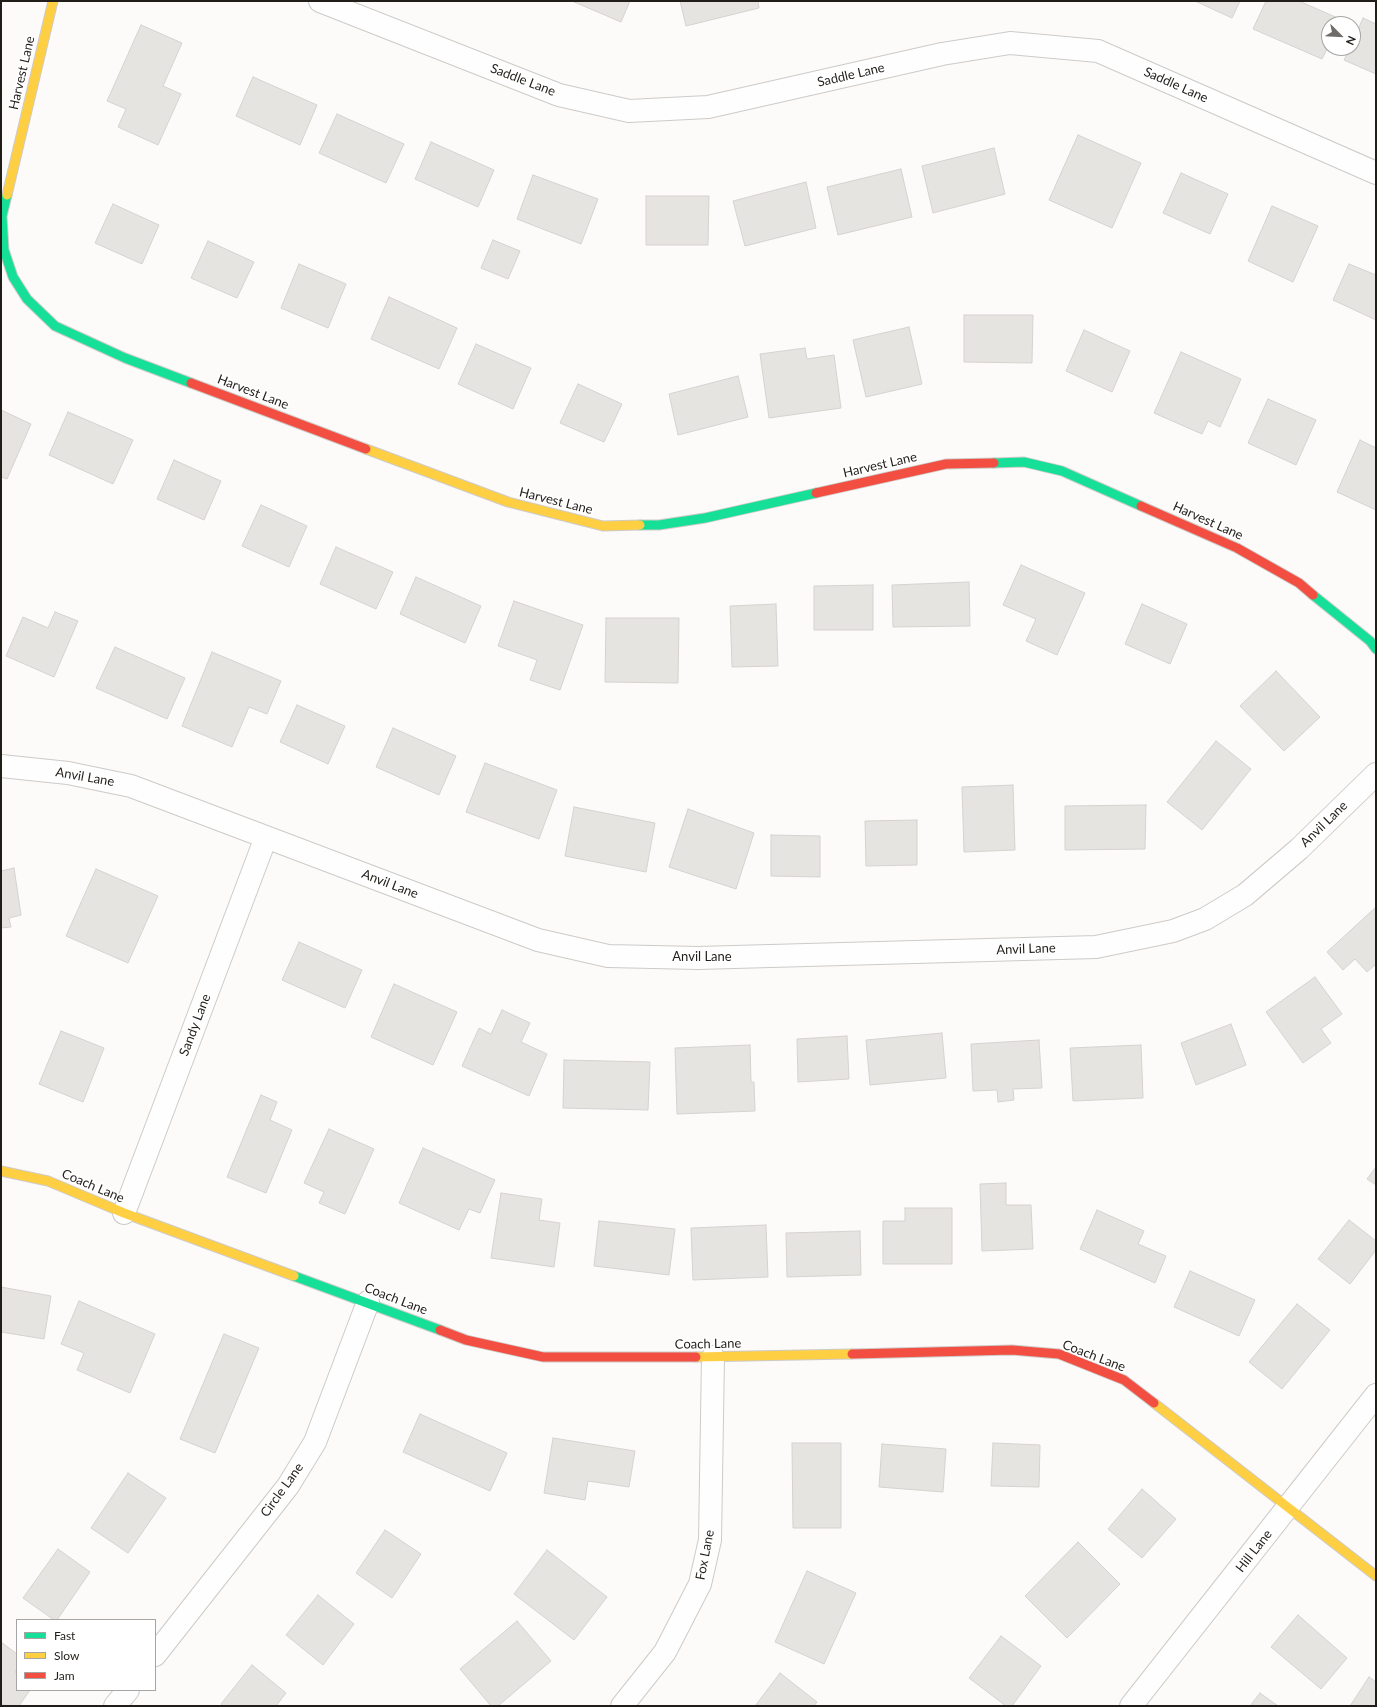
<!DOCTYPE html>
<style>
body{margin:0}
#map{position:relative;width:1377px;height:1707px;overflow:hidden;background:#fcfbfa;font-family:Lato,sans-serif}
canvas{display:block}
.frame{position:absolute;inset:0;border:2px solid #211d19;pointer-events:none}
.legend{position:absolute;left:16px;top:1619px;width:140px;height:72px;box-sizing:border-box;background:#fff;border:1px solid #a6a5a3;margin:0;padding:5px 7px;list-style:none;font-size:12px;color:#211d19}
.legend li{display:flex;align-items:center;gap:8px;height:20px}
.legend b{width:20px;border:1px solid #a6a5a3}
.north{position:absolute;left:1321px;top:16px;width:40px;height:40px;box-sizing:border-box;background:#fff;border:1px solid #a6a5a3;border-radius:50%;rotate:114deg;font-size:11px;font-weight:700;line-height:16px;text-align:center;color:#211d19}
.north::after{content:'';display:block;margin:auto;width:14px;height:18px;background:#6e6b68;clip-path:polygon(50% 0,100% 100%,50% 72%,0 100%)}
</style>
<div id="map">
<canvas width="1377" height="1707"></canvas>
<div class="frame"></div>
<ul class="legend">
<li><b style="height:5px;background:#16e098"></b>Fast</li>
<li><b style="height:5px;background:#ffcf43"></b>Slow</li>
<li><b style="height:5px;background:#f24e42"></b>Jam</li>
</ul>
<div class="north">N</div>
</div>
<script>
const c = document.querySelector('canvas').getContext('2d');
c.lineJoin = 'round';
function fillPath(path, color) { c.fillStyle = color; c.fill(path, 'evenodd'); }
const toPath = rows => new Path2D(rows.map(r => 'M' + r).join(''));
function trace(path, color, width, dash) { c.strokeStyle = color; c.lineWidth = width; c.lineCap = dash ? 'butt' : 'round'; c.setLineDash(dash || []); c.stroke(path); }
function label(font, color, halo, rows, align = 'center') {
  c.font = font + ' Lato,sans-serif'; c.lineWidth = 3.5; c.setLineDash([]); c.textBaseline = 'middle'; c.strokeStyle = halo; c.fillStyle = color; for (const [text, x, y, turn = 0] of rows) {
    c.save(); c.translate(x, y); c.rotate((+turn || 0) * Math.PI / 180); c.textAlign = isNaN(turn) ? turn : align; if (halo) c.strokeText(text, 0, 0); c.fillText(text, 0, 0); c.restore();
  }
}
const building = toPath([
 [572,1,630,1,621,22,572,1],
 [680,1,758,1,759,8,686,26,680,1],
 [1195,1,1240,1,1232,18,1195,1],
 [1266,1,1299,1,1340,19,1338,24,1329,24,1329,45,1322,59,1253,29,1266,1],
 [1363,18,1376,24,1376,74,1344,60,1350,48,1353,48,1353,41,1363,18],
 [141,25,182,43,163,86,181,94,158,145,118,127,126,109,107,101,141,25],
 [253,77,317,105,300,145,236,116,253,77],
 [337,114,404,144,386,183,319,153,337,114],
 [1078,135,1141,163,1112,228,1049,200,1078,135],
 [431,142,494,170,478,207,415,179,431,142],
 [994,148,1005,194,933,213,922,166,994,148],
 [901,169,912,217,838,235,827,187,901,169],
 [1181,173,1228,194,1210,234,1163,213,1181,173],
 [533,175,598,199,581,244,517,219,533,175],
 [806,182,816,228,745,246,733,201,806,182],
 [646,196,709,196,708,245,646,245,646,196],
 [113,204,159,225,142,264,95,243,113,204],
 [1272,206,1318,226,1293,282,1248,261,1272,206],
 [493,240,520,251,508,279,481,268,493,240],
 [208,241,254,262,237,298,191,278,208,241],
 [299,264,346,284,328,328,281,308,299,264],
 [1349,264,1376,275,1376,320,1333,300,1349,264],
 [389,297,457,328,439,369,371,339,389,297],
 [964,315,1033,315,1032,363,964,362,964,315],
 [909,327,922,384,866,397,853,340,909,327],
 [1084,330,1130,351,1112,392,1066,371,1084,330],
 [476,344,531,368,513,409,458,384,476,344],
 [805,348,807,359,834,355,841,408,769,418,760,354,805,348],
 [1181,352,1241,379,1220,427,1208,421,1202,434,1154,413,1181,352],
 [738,376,748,417,678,435,669,394,738,376],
 [578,384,622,404,604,442,560,423,578,384],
 [1268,399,1316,420,1296,465,1248,443,1268,399],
 [1,410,31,424,7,479,1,477,1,410],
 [68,412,133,440,113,484,49,455,68,412],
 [1360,440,1376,448,1376,510,1337,492,1360,440],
 [174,460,221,481,204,520,157,499,174,460],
 [261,505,307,526,289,567,242,546,261,505],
 [336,547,393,572,376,609,320,584,336,547],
 [1021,565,1085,593,1057,655,1026,641,1036,619,1003,605,1021,565],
 [416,577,481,606,465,643,400,614,416,577],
 [969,582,970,626,893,627,892,585,969,582],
 [873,585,873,630,814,630,814,586,873,585],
 [514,601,583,625,560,690,530,680,537,660,498,646,514,601],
 [776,604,778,666,732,667,730,606,776,604],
 [1142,604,1187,624,1170,664,1125,644,1142,604],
 [55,612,78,621,54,677,6,656,23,617,48,628,55,612],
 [606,618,679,618,678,683,605,682,606,618],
 [115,647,185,678,167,719,96,688,115,647],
 [212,652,281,681,267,714,249,707,232,747,182,726,212,652],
 [1276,671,1320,717,1284,751,1240,706,1276,671],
 [297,705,345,726,328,764,280,742,297,705],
 [393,728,456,756,439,795,376,767,393,728],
 [1216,741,1251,769,1202,830,1167,802,1216,741],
 [485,763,557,790,539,839,466,812,485,763],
 [1013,785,1015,850,964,852,962,787,1013,785],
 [1146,805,1145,849,1065,850,1065,806,1146,805],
 [574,807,655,823,646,872,565,856,574,807],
 [688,809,754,833,736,889,669,867,688,809],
 [917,820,917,865,866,866,865,821,917,820],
 [771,835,820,836,820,877,771,876,771,835],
 [14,868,21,915,9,918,11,927,1,928,1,871,14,868],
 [96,869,158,896,128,963,66,936,96,869],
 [1376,907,1376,964,1367,972,1355,959,1343,970,1327,952,1376,907],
 [299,942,362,970,345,1008,282,980,299,942],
 [1315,977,1342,1014,1321,1029,1331,1043,1303,1063,1266,1012,1315,977],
 [394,984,457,1012,433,1065,371,1037,394,984],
 [502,1010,530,1023,521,1042,547,1054,529,1096,462,1066,479,1028,491,1034,502,1010],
 [1231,1024,1246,1065,1196,1085,1181,1043,1231,1024],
 [61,1031,104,1048,83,1102,39,1084,61,1031],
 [942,1033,946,1078,870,1085,866,1040,942,1033],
 [847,1036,849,1079,798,1082,797,1039,847,1036],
 [1039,1040,1042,1088,1013,1089,1014,1100,998,1102,997,1090,973,1091,971,1044,1039,1040],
 [750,1045,751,1082,754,1082,755,1111,677,1114,675,1048,750,1045],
 [1141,1045,1143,1098,1073,1101,1070,1048,1141,1045],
 [564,1060,650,1062,648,1110,563,1108,564,1060],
 [261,1095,277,1102,270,1120,292,1130,266,1193,227,1177,261,1095],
 [329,1129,374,1149,345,1214,319,1203,324,1192,304,1183,329,1129],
 [423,1148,495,1180,480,1213,469,1209,459,1230,399,1203,423,1148],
 [1376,1167,1376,1185,1367,1179,1376,1167],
 [1006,1183,1006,1205,1031,1205,1033,1249,982,1251,980,1184,1006,1183],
 [501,1193,542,1199,539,1220,560,1223,554,1267,491,1258,501,1193],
 [905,1208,952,1208,952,1264,883,1264,883,1221,905,1221,905,1208],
 [1097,1210,1144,1231,1138,1244,1166,1256,1155,1283,1080,1249,1097,1210],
 [1349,1220,1376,1241,1376,1250,1350,1284,1318,1259,1349,1220],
 [599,1221,675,1229,669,1275,594,1266,599,1221],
 [766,1225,768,1277,693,1280,691,1228,766,1225],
 [860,1231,861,1275,787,1277,786,1233,860,1231],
 [1190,1271,1255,1300,1239,1336,1174,1307,1190,1271],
 [1,1287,51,1296,44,1339,1,1332,1,1287],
 [79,1301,155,1334,130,1393,77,1370,84,1353,61,1344,79,1301],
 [1297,1304,1330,1330,1282,1389,1249,1362,1297,1304],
 [224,1334,259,1348,215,1453,180,1439,224,1334],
 [420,1414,507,1453,490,1491,403,1452,420,1414],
 [553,1438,635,1451,629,1487,588,1481,585,1500,544,1493,553,1438],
 [792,1443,841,1443,841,1528,793,1528,792,1443],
 [993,1443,1040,1445,1039,1487,991,1486,993,1443],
 [882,1444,946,1449,943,1492,879,1487,882,1444],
 [128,1473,166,1498,128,1553,91,1528,128,1473],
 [1142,1489,1176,1519,1142,1558,1108,1529,1142,1489],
 [385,1530,421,1554,392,1598,356,1573,385,1530],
 [1078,1542,1120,1584,1067,1638,1025,1596,1078,1542],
 [58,1549,90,1572,57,1620,54,1620,23,1598,58,1549],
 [547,1550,607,1597,574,1640,514,1594,547,1550],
 [807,1571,856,1593,824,1664,775,1642,807,1571],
 [318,1595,354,1624,323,1665,286,1635,318,1595],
 [1298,1615,1347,1658,1321,1689,1271,1647,1298,1615],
 [517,1621,551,1661,498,1706,491,1706,460,1669,517,1621],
 [1001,1636,1041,1666,1012,1706,1006,1706,969,1678,1001,1636],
 [1,1642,17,1654,17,1669,15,1672,17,1673,17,1690,30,1690,19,1706,1,1705,1,1642],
 [252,1665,286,1693,276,1706,223,1706,221,1704,252,1665],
 [780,1673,817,1702,814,1706,755,1706,780,1673],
 [1369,1677,1376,1682,1376,1706,1350,1706,1369,1677],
 [1260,1693,1278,1706,1250,1706,1260,1693]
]);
const street = toPath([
 [320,1,559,95,629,111,708,107,942,54,1010,43,1098,51,1376,173],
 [1,766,68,773,131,786,538,940,608,956,698,958,1096,947,1173,931,1205,919,1245,895,1299,849,1376,774],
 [124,1213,266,837],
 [155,1655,288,1486,315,1442,368,1302],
 [115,1706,128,1690],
 [622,1706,665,1652,700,1584,710,1540,713,1357],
 [1131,1706,1376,1395]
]);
const fast = toPath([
 [7,195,2,216,4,250,13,277,27,299,55,326,125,358,191,383],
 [994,463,1024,462,1062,471,1141,506],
 [640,525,659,525,705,518,816,493],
 [1313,595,1370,641,1376,649],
 [294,1276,440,1330]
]);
const slow = toPath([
 [7,195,53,1],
 [366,449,508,502,603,526,640,525],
 [1,1171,48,1181,124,1213,294,1276],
 [696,1357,852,1354],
 [1154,1403,1376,1576]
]);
const jam = toPath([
 [191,383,366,449],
 [816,493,946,464,994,463],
 [1141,506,1237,548,1299,583,1313,595],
 [440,1330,466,1340,543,1357,696,1357],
 [852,1354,1012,1350,1059,1354,1124,1380,1154,1403]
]);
const streetNames = [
 ["Harvest Lane",22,73,-77],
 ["Saddle Lane",851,75,-13],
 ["Saddle Lane",523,80,21],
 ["Saddle Lane",1176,85,24],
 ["Harvest Lane",253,392,21],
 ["Harvest Lane",880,465,-13],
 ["Harvest Lane",556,501,14],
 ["Harvest Lane",1208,521,24],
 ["Anvil Lane",85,777,10],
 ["Anvil Lane",1324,824,-44],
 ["Anvil Lane",390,884,21],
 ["Anvil Lane",1026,949,-2],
 ["Anvil Lane",702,957],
 ["Sandy Lane",195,1025,-69],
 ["Coach Lane",93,1186,23],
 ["Coach Lane",396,1299,21],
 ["Coach Lane",708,1344,-1],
 ["Coach Lane",1094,1356,21],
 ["Circle Lane",282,1490,-54],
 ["Hill Lane",1254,1551,-52],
 ["Fox Lane",705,1555,-79]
];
fillPath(building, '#e6e4e0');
trace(building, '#d5d2d0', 1);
trace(street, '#cdcbc8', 24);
trace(fast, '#cdcbc8', 11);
trace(slow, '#cdcbc8', 11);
trace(jam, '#cdcbc8', 11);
trace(street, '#fffefe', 22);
trace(fast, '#16e098', 9);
trace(slow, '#ffcf43', 9);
trace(jam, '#f24e42', 9);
label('13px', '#211d19', '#fff', streetNames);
</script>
